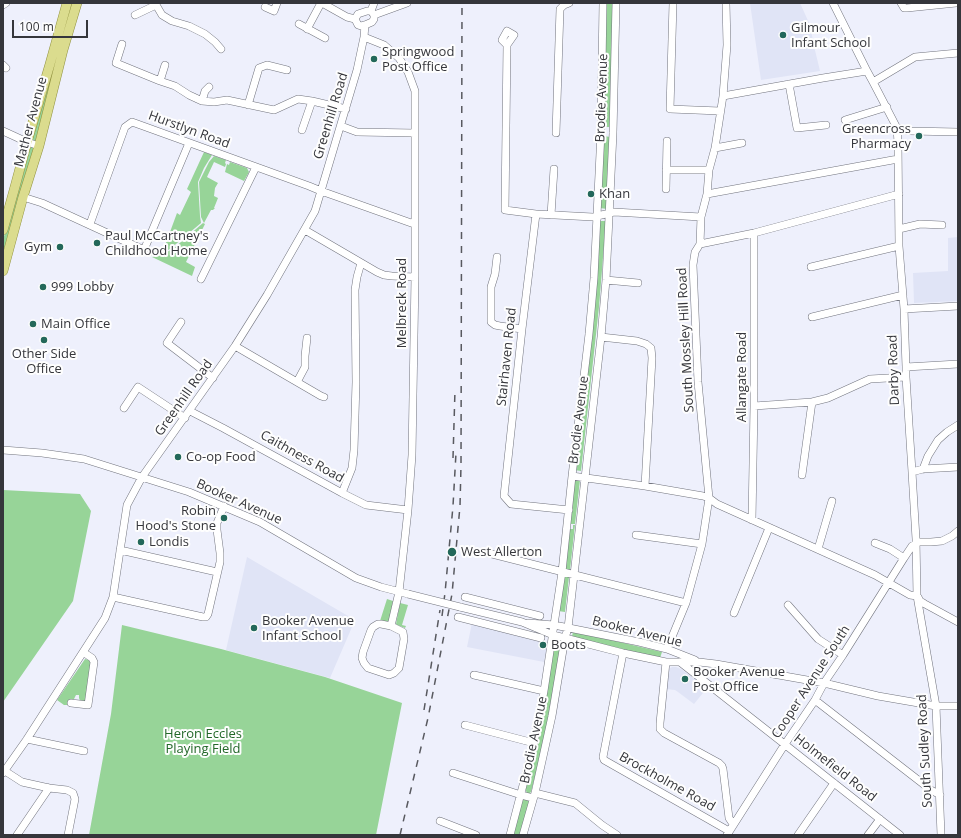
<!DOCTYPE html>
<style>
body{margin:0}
#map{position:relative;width:961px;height:838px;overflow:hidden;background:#eef0fc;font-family:"Open Sans",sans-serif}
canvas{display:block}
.frame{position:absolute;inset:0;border:4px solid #35363b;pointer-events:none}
.scale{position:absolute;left:12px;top:20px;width:76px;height:18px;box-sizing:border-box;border:2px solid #35363b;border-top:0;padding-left:5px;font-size:12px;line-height:14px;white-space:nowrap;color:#35363b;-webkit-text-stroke:3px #fefefe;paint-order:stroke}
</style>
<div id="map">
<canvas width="961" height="838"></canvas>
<div class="frame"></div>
<div class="scale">100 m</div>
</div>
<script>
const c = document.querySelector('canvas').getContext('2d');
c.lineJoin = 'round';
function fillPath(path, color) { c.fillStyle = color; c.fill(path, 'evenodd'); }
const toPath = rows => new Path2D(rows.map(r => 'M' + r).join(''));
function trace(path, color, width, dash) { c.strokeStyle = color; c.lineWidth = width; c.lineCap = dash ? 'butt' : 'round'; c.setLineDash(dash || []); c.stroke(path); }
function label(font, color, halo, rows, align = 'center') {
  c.font = font + ' "Open Sans",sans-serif'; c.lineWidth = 4; c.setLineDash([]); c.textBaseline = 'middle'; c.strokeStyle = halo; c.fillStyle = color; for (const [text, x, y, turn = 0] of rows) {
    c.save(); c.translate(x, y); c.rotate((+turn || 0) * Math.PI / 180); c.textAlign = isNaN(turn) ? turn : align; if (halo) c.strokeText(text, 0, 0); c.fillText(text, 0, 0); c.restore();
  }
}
const built = toPath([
 [750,3,800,3,810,25,814,46,820,71,761,80],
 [958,237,958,301,914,303,913,273,948,271,948,238],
 [247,557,355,620,330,678,226,650],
 [472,623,548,642,544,662,467,647],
 [672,667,676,667,681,669,707,688,694,704,678,692,675,690,666,689,668,671,669,669]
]);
const green = toPath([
 [68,3,76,3,38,139,35,141,31,139],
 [605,3,613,3,611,127,604,127],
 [603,136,611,137,607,209,600,208],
 [29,146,35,148,7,248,3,247,3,240],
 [204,152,212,155,204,168,198,182,200,216,201,223,170,249,162,253,150,256,154,247,163,251,177,213,180,215,191,192,187,189],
 [214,156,226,160,225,163,226,164,225,167,214,162,207,177,218,183,215,188,214,196,218,198,214,208,215,208,213,210,211,210,204,223,201,217,199,182,209,162],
 [230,162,247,168,249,172,244,181,225,172,227,164,229,165],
 [600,221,606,221,599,307,581,471,574,470],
 [203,223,205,224,186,262,195,267,192,276,152,257,167,252,174,248],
 [573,479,580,480,575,524,568,524],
 [3,490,80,494,91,511,73,601,3,702],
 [573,525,575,525,570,570,564,570,570,529,573,529],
 [563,576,569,576,569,577,565,612,558,611],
 [387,599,393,601,389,621,387,622,380,621],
 [400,603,408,605,402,625,406,626,405,628,397,625,396,624],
 [122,625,221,649,325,677,402,703,376,835,89,835,111,714],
 [573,631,662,652,660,658,572,637],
 [555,641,560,642,560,651,543,746,531,792,529,794,527,793,526,791,526,786,536,746],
 [85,659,89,660,91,664,86,702,80,701,79,698,79,695,76,695,74,699,69,705,64,705,57,700],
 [523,799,529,800,529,802,520,835,513,835]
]);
const minor = toPath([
 [155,3,162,15,172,21,189,26,205,34,215,42,221,49],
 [322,3,347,17,355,19],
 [673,3,670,109,720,111],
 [833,3,867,71,873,82,897,128,898,143,899,246,904,309,906,367,906,377,912,472,916,539,917,596,936,706,941,835],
 [901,3,904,8,907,8,956,3],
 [3,5,6,3],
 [265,7,274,11,277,3],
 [371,11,374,3],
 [135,15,156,5],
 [374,15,407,3],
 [355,19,358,25,361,26,365,25,372,22,374,19,374,15],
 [355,19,358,14,367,11,371,11,374,15],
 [299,24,325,38],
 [307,29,321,3],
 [364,37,384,45,399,58,408,72,415,91,415,277,412,455,408,510,399,592,391,626,403,632,404,639,399,668,394,673,389,675,368,668,364,663,362,658,363,652,371,630,373,627,378,624,381,624,391,626],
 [122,44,116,63,160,81,175,86,189,95,202,101,214,102,227,100,274,110,298,99,312,101,346,109],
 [507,45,514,35,507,31,502,40,507,45,505,210,536,214],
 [3,65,6,68],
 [160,81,165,65],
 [873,82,915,57,958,53],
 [789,84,797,128,826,125],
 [723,96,823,78,867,71],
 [202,101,205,91,209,87],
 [248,105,259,68,267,65,287,70],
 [845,120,887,107],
 [341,126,357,132,415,133],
 [897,128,910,131,958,132],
 [302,130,312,101],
 [3,131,27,142,39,146],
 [556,133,560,9,564,5,569,3],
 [715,148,742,143],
 [666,170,709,170],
 [666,189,667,141],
 [707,194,898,159],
 [23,197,42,203,144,250,189,143],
 [551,215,554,169],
 [90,224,125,127,132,122,309,186,321,191,414,224],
 [899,229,920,224,942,225],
 [305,230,377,272,384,275,392,276,415,277],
 [700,244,754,233,899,194],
 [497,257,495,274,491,287,491,322,495,325,500,326,522,329],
 [811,267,899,246],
 [201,279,256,167],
 [606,280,638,283],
 [904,309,958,306],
 [812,317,903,295],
 [181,322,167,343,213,378],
 [601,337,637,341,646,344,651,348,652,358,645,486],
 [235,346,321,396,324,397],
 [906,367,958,364],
 [297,382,305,367,305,356,307,338],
 [754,406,812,402,828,398,870,379,906,377],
 [124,408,138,387,185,418],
 [190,411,223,428,342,493,366,505,408,510],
 [3,450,42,453,84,459,189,492,260,522,356,578,381,587,408,594],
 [923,469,928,456,938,440,947,432,958,425],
 [912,472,923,469,958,467],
 [802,475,812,402],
 [572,476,645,486,703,496,709,498,717,504,875,575,910,595,917,596],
 [342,493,352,468,354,450,356,382,355,290,357,277,361,263],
 [569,510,511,504,504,496,522,329,536,214,593,217,614,212,701,217],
 [752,520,754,406,754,233],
 [636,535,702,544],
 [916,542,931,542,942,541,952,536,958,531],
 [875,543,890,549,904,558],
 [818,549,832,501],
 [120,550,217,572],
 [488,553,686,603],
 [113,597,203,617,206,617,208,614,220,562,220,553,217,530,217,523,224,506],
 [465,597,540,616],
 [918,597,920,601,925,604,958,622],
 [788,605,818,639,843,655],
 [460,607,522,622,553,635,565,638,623,653,666,662,699,662,716,664,824,683,878,696,936,706,958,706],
 [734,613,769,528],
 [458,617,541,638],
 [528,623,554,625,639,642,667,649,695,660],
 [667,649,686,603,702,544,709,498,698,382,693,265,695,252,700,244,701,217,707,194,709,170,715,148,723,96,727,45,726,3],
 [623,653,603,757,604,760,729,831],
 [666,662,660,723,660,729,664,733,719,763,722,766,723,769,729,818,733,824],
 [680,662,900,835],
 [474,675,544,691],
 [815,700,931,790,940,795],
 [71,703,88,705,94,662,92,658,83,652],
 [465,725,534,743],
 [27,739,84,751],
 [5,771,22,782,49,788,67,790,73,793,75,799,68,835],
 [3,773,27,739,105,618,113,597,127,505,142,477,235,346,267,295,315,211,357,70,364,37,365,25],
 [453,773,521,795,533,798],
 [535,793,575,803,602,825,617,835],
 [440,821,476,835],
 [17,835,49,788],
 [510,835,534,743,544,691,562,572,572,476,589,334,594,278,601,132,603,3],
 [523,835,535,793,552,716,565,638,568,628,574,575,601,337,606,280,613,133,616,3],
 [727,835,785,744,815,700,824,683,843,655,904,558,912,546,916,544],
 [798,835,834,783],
 [868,835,880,819]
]);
const major = toPath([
 [3,230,16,183,27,142,50,64,67,3],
 [3,271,23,197,39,146,63,50,77,3]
]);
const rail = toPath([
 [453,458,455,390],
 [442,616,445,593,453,506,456,453],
 [424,710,440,610],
 [400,835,428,718,452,594,460,506,461,465,462,3]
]);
const minorBridge = toPath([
 [408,594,460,607]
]);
const markers = [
 [783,35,4,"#23685a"],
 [374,59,4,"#23685a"],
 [919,136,4,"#23685a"],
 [591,194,4,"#23685a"],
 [97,243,4,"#23685a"],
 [60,247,4,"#23685a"],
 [43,287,4,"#23685a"],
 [33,324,4,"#23685a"],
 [44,340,4,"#23685a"],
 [178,457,4,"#23685a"],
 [224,518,4,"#23685a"],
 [141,542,4,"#23685a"],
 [452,552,5,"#23685a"],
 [254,628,4,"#23685a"],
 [543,645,4,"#23685a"],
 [685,679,4,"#23685a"]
];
const poiNames = [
 ["Gilmour",791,28],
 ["Infant School",791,43],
 ["Springwood",382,52],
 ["Post Office",382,67],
 ["Greencross",911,129,"right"],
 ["Pharmacy",911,144,"right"],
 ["Khan",599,194],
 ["Paul McCartney's",105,236],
 ["Childhood Home",105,251],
 ["Gym",52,247,"right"],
 ["999 Lobby",51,287],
 ["Main Office",41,324],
 ["Other Side",44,354,"center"],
 ["Office",44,369,"center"],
 ["Co-op Food",186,457],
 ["Robin",216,511,"right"],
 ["Hood's Stone",216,526,"right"],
 ["Londis",149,542],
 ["West Allerton",461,552],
 ["Booker Avenue",262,621],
 ["Infant School",262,636],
 ["Boots",551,645],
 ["Booker Avenue",693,672],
 ["Post Office",693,687]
];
const streetNames = [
 ["Brodie Avenue",602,98,-88],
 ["Greenhill Road",331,116,-73],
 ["Mather Avenue",31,122,-75],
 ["Hurstlyn Road",189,130,20],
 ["Melbreck Road",402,303,-90],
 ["South Mossley Hill Road",686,340,-93],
 ["Stairhaven Road",507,357,-84],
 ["Darby Road",894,370,-92],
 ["Allangate Road",742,377,-90],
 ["Greenhill Road",184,398,-55],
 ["Brodie Avenue",579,420,-83],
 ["Caithness Road",302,457,29],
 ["Booker Avenue",239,502,24],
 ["Booker Avenue",637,632,14],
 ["Cooper Avenue South",811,682,-57],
 ["Brodie Avenue",534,740,-78],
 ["South Sudley Road",925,751,-93],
 ["Holmefield Road",835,768,38],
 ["Brockholme Road",667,782,29]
];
const parkNames = [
 ["Heron Eccles",203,734],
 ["Playing Field",203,749]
];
fillPath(built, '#e0e4f6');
fillPath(green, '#97d498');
trace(minor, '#72747e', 8);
trace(major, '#919240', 10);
trace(minor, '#fff', 7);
trace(major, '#dbdc8e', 9);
trace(rail, '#58595f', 1.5, [7, 7]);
trace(minorBridge, '#72747e', 8, []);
trace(minorBridge, '#fff', 7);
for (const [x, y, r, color] of markers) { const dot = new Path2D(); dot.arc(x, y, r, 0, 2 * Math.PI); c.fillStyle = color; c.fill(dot); trace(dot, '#fefefe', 1.5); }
label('13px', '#35363b', '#fefefe', poiNames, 'left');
label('13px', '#35363b', '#fefefe', streetNames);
label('13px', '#236829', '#fefefe', parkNames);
</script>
